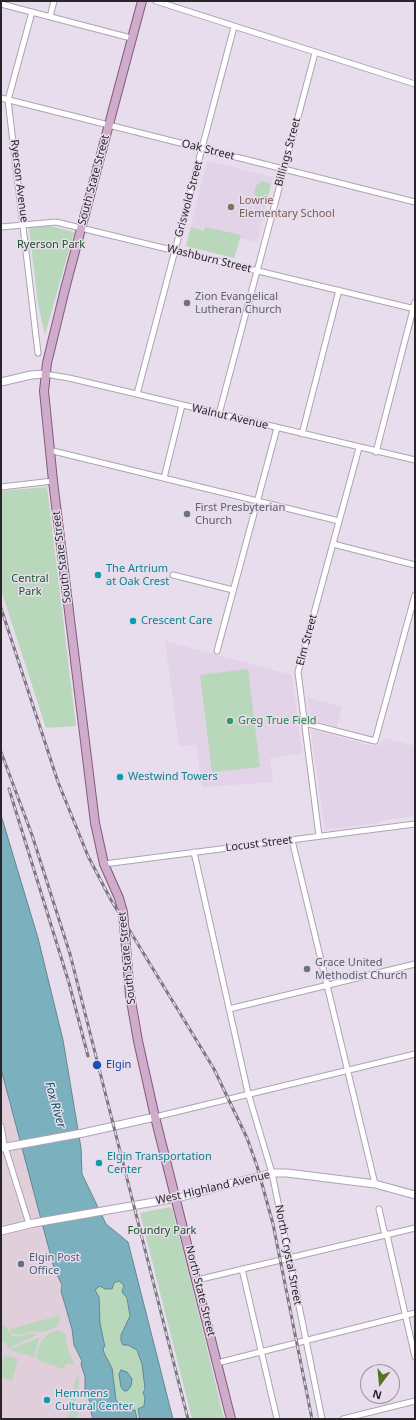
<!DOCTYPE html>
<style>
body{margin:0}
#map{position:relative;width:416px;height:1420px;overflow:hidden;background:#e8ddec;font-family:"Noto Sans",sans-serif}
canvas{display:block}
.frame{position:absolute;inset:0;border:2px solid #29252b;pointer-events:none}
.north{position:absolute;left:360px;top:1364px;width:40px;height:40px;box-sizing:border-box;background:#e8ddec;border:1px solid #9c939f;border-radius:50%;rotate:196deg;font-size:11px;font-weight:700;line-height:16px;text-align:center;color:#29252b}
.north::after{content:'';display:block;margin:auto;width:14px;height:18px;background:#567226;clip-path:polygon(50% 0,100% 100%,50% 72%,0 100%)}
</style>
<div id="map">
<canvas width="416" height="1420"></canvas>
<div class="frame"></div>
<div class="north">N</div>
</div>
<script>
const c = document.querySelector('canvas').getContext('2d');
c.lineJoin = 'round';
function fillPath(path, color) { c.fillStyle = color; c.fill(path, 'evenodd'); }
const toPath = rows => new Path2D(rows.map(r => 'M' + r).join(''));
function trace(path, color, width, dash) { c.strokeStyle = color; c.lineWidth = width; c.lineCap = dash ? 'butt' : 'round'; c.setLineDash(dash || []); c.stroke(path); }
function label(font, color, halo, rows, align = 'center') {
  c.font = font + ' "Noto Sans",sans-serif'; c.lineWidth = 3; c.setLineDash([]); c.textBaseline = 'middle'; c.strokeStyle = halo; c.fillStyle = color; for (const [text, x, y, turn = 0] of rows) {
    c.save(); c.translate(x, y); c.rotate((+turn || 0) * Math.PI / 180); c.textAlign = isNaN(turn) ? turn : align; if (halo) c.strokeText(text, 0, 0); c.fillText(text, 0, 0); c.restore();
  }
}
const commercial = toPath([
 [1,1069,10,1099,8,1101,19,1131,54,1268,62,1285,61,1291,72,1329,74,1345,82,1361,85,1377,85,1389,88,1395,93,1419,1,1419]
]);
const built = toPath([
 [207,161,273,177,257,242,240,238,234,258,186,246],
 [165,641,292,675,302,754,270,758,273,782,202,787,196,745,179,746],
 [307,697,342,707,337,727,311,720],
 [313,730,373,746,381,745,385,738,415,746,415,816,385,820,378,823,325,830,311,732]
]);
const green = toPath([
 [261,181,271,184,267,201,257,199,257,196,254,194,256,186],
 [50,226,74,232,45,335,38,304,29,227],
 [191,227,204,231,205,227,241,235,234,258,186,246],
 [47,487,76,726,46,728,1,590,1,491],
 [248,669,260,767,212,772,200,675],
 [170,1207,172,1209,186,1262,224,1419,192,1419,140,1213],
 [117,1281,122,1282,124,1285,123,1291,127,1298,130,1316,121,1335,122,1338,128,1345,137,1350,142,1364,145,1397,144,1406,138,1409,140,1419,137,1419,135,1410,126,1411,116,1400,112,1368,104,1353,105,1346,100,1323,99,1297,94,1290,100,1286,108,1290,113,1287,114,1284],
 [61,1315,58,1325,50,1330,41,1332,32,1331,20,1335,11,1333,10,1329],
 [1,1325,6,1327,12,1336,19,1337,33,1333,37,1335,7,1349,7,1344,1,1341],
 [59,1330,65,1334,68,1350,75,1365,66,1363,64,1369,39,1361,39,1359,36,1357,40,1344,45,1337,52,1332],
 [38,1338,39,1339,34,1357,9,1350],
 [5,1355,18,1359,12,1381,3,1378,1,1380,1,1367],
 [78,1373,79,1384,75,1405,77,1407,78,1419,68,1419,70,1412,67,1410]
]);
const water = toPath([
 [1,815,38,938,63,1040,81,1148,82,1174,106,1224,128,1242,173,1419,140,1419,138,1409,144,1406,145,1397,143,1393,145,1389,142,1364,137,1350,128,1345,123,1345,121,1341,121,1335,130,1316,127,1298,122,1292,124,1285,119,1281,114,1283,112,1289,105,1289,100,1286,95,1290,99,1297,100,1323,105,1347,103,1347,104,1353,112,1368,116,1400,126,1411,135,1410,137,1419,93,1419,91,1412,90,1402,85,1389,85,1377,81,1364,82,1361,74,1345,72,1329,61,1291,62,1285,54,1268,1,1069,1,815],
 [121,1370,127,1372,132,1379,131,1386,127,1391,124,1391,121,1387,119,1374,121,1370]
]);
const street = toPath([
 [156,1,415,84],
 [1,4,131,38],
 [32,12,8,100,38,353],
 [50,17,54,1],
 [1,98,415,202],
 [1,227,56,222,415,309],
 [45,374,69,378,415,460],
 [137,394,234,27],
 [219,414,315,53],
 [302,434,339,290],
 [49,450,339,521],
 [376,452,415,302],
 [164,478,182,405],
 [1,487,53,481],
 [333,544,415,565],
 [173,575,233,590],
 [217,651,277,428],
 [305,723,375,741,415,595],
 [319,836,298,672,359,448],
 [292,840,375,1184],
 [194,852,248,1093,272,1173,322,1419],
 [104,864,415,824],
 [229,1009,415,964],
 [155,1117,415,1054],
 [1,1126,4,1144,29,1224],
 [379,1209,384,1231,387,1235,415,1357],
 [242,1269,277,1419],
 [197,1280,415,1228],
 [217,1363,415,1313],
 [343,1419,415,1401]
]);
const secondary = toPath([
 [1,382,31,375,45,374],
 [1,1148,83,1133,155,1117],
 [1,1231,34,1223,177,1198,272,1173,287,1173,375,1184,415,1195]
]);
const primary = toPath([
 [142,1,66,285,47,363,44,391,53,481,95,823,104,864,119,898,123,912,130,995,138,1041,155,1117,231,1419]
]);
const rail = toPath([
 [1,608,58,782,88,856,111,900,214,1069,247,1138,257,1166,273,1224,312,1419],
 [1,752,32,835,70,954,188,1419],
 [9,789,69,983,88,1056]
]);
const markers = [
 [231,207,4,"#8d6e63"],
 [187,303,4,"#6b7280"],
 [187,514,4,"#6b7280"],
 [98,575,4,"#0f9aa8"],
 [133,621,4,"#0f9aa8"],
 [230,721,4,"#2e9e5b"],
 [120,777,4,"#0f9aa8"],
 [307,969,4,"#6b7280"],
 [97,1065,5,"#1a4fb4"],
 [99,1163,4,"#0f9aa8"],
 [21,1264,4,"#5c6f8a"],
 [47,1400,4,"#0f9aa8"]
];
const streetNames = [
 ["Oak Street",208,150,14],
 ["Billings Street",288,152,-75],
 ["South State Street",94,180,-75],
 ["Ryerson Avenue",19,181,83],
 ["Griswold Street",189,199,-75],
 ["Washburn Street",209,259,14],
 ["Walnut Avenue",230,417,13],
 ["South State Street",62,557,-97],
 ["Elm Street",307,640,-75],
 ["Locust Street",259,844,-7],
 ["South State Street",127,958,-96],
 ["West Highland Avenue",213,1188,-13],
 ["North Crystal Street",288,1255,79],
 ["North State Street",200,1291,76]
];
const educationNames = [
 ["Lowrie",239,201],
 ["Elementary School",239,214]
];
const parkNames = [
 ["Ryerson Park",51,245],
 ["Central",30,579],
 ["Park",30,592],
 ["Foundry Park",162,1231]
];
const worshipNames = [
 ["Zion Evangelical",195,297],
 ["Lutheran Church",195,310],
 ["First Presbyterian",195,508],
 ["Church",195,521],
 ["Grace United",315,963],
 ["Methodist Church",315,976]
];
const cultureNames = [
 ["The Artrium",106,569],
 ["at Oak Crest",106,582],
 ["Crescent Care",141,621],
 ["Westwind Towers",128,777],
 ["Elgin Transportation",107,1157],
 ["Center",107,1170],
 ["Hemmens",55,1394],
 ["Cultural Center",55,1407]
];
const leisureNames = [
 ["Greg True Field",238,721]
];
const transitNames = [
 ["Elgin",106,1065]
];
const serviceNames = [
 ["Elgin Post",29,1258],
 ["Office",29,1271]
];
const waterNames = [
 ["Fox River",55,1105,74]
];
fillPath(commercial, '#e1cedb');
fillPath(built, '#e3d3e9');
fillPath(green, '#b8d7bb');
fillPath(water, '#7bb1be');
trace(water, '#628792', 1);
trace(street, '#aea3b2', 7);
trace(secondary, '#aea3b2', 9);
trace(primary, '#81597c', 10);
trace(street, '#fff', 5);
trace(secondary, '#fff', 7);
trace(primary, '#d0accb', 8);
trace(rail, '#7d7680', 3);
trace(rail, '#e8ddec', 1.5, [4.5]);
for (const [x, y, r, color] of markers) { const dot = new Path2D(); dot.arc(x, y, r, 0, 2 * Math.PI); c.fillStyle = color; c.fill(dot); trace(dot, '#e8ddec', 1.5); }
label('11px', '#29252b', '#e8ddec', streetNames);
label('11px', '#785e54', '#e8ddec', educationNames, 'left');
label('11px', '#1b5127', '#e8ddec', parkNames);
label('11px', '#5b616d', '#e8ddec', worshipNames, 'left');
label('11px', '#0d838f', '#e8ddec', cultureNames, 'left');
label('11px', '#27864d', '#e8ddec', leisureNames, 'left');
label('11px', '#164399', '#e8ddec', transitNames, 'left');
label('11px', '#4e5e75', '#e8ddec', serviceNames, 'left');
label('italic 12px', '#085766', '#e8ddec', waterNames);
</script>
